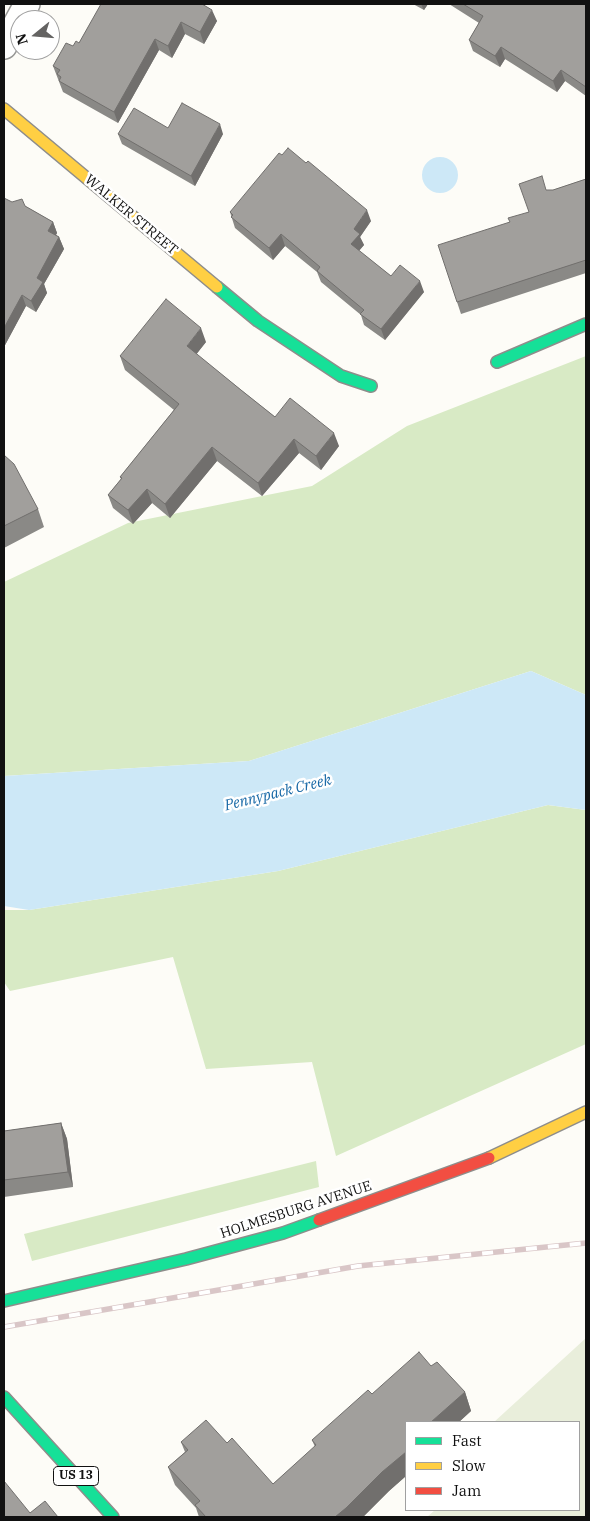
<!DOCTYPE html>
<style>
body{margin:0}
#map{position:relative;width:590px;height:1521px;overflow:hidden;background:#fdfcf7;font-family:"IBM Plex Serif",serif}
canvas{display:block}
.frame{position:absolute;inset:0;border:5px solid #111;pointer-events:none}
.legend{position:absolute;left:405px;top:1421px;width:175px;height:90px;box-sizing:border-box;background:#fff;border:1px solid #a0a0a0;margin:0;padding:6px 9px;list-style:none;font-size:15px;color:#111}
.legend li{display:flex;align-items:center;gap:10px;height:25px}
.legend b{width:25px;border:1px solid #a0a0a0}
.north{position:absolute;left:10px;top:10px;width:50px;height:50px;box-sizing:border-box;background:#fff;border:1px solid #a0a0a0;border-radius:50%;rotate:253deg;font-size:14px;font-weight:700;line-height:20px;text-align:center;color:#111}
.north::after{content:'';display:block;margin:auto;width:18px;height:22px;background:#646362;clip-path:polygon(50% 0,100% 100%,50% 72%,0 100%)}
</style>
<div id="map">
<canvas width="590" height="1521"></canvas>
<div class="frame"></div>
<ul class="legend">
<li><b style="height:6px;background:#16e098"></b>Fast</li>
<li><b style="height:6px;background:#ffcf43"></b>Slow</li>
<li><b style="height:6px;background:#f24e42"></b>Jam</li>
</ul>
<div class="north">N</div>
</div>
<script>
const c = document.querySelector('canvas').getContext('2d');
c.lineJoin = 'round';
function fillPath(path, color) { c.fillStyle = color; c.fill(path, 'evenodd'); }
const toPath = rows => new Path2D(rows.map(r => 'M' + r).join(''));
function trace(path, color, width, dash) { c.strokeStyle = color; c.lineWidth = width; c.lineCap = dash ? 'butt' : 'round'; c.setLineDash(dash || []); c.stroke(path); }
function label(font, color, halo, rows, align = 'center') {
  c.font = font + ' "IBM Plex Serif",serif'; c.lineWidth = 5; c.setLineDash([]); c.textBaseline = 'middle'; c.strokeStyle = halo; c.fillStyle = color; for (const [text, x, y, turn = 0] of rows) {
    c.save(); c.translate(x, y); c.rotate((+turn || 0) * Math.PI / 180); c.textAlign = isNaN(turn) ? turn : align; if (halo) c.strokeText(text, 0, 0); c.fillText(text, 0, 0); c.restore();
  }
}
const forest = toPath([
 [586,356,586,695,531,671,249,761,4,776,4,582,128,523,312,486,407,426],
 [548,805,586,810,586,1044,336,1156,312,1062,206,1069,173,957,10,991,4,982,4,910,29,910,278,871],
 [316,1161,319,1187,32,1261,24,1234]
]);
const cemetery = toPath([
 [586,1338,586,1517,427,1517,435,1510,579,1510,579,1422,494,1422]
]);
const water = toPath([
 '422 175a18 18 0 1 1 36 0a18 18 0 1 1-36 0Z',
 [531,671,586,695,586,810,548,805,278,871,29,910,4,906,4,776,249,761]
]);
const street = toPath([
 [4,46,27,4]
]);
const fast = toPath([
 [217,287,258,321,341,376,371,386],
 [497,362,586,324],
 [4,1301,186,1259,283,1233,319,1220],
 [4,1397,113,1517]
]);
const slow = toPath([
 [4,109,217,287],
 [489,1158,586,1112]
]);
const jam = toPath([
 [319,1220,489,1158]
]);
const rail = toPath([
 [4,1327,358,1266,586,1243]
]);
const wall = toPath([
 [99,4,202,4,217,21,204,44,185,34,172,58,159,50,118,123,63,92,53,66,73,46,79,43,101,5],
 [413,4,428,4,424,10],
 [449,4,586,4,586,96,565,81,557,92,505,59,500,67,473,51,469,40,479,23],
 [168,128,223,134,195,186,122,144,118,134],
 [586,179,586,273,461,314,457,302,510,222,529,212,547,190,553,190],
 [12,202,25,206,53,222,57,233,56,235,59,237,64,249,44,284,47,293,36,312,26,306,4,347],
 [230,212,371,221,360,237,364,245,359,251,391,276,424,292,385,340,364,325,361,315,321,282,317,272,285,246,273,260,235,228],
 [206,342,196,354,275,417,339,446,321,470,299,453,262,496,217,461,170,518,152,503,133,524,113,508,108,495,121,479,120,477,174,410,125,370,120,356],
 [4,455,38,509,44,527,4,548],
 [61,1123,67,1139,73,1187,4,1197,4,1131],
 [431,1366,465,1392,471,1411,459,1422,406,1422,406,1476,389,1491,363,1517,199,1517,196,1508,175,1485,168,1467,185,1452,181,1442,227,1443,273,1484,315,1447,312,1440,372,1394]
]);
const shadedWall = toPath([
 [421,4,428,4,424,10],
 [212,10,217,21,204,44,200,32],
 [181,22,185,34,172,58,168,46],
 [155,39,159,50,118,123,114,112],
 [501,47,505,59,500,67,495,56],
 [561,70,565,81,557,92,553,81],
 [220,124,223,134,195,186,191,176],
 [367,210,371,221,360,237,364,245,355,255,351,244,354,229],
 [53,222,57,233,52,242,48,231],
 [281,234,285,246,273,260,269,248],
 [59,237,64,249,44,284,47,293,36,312,31,301,37,278],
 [420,281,424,292,385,340,381,329],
 [22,295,26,306,4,347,4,328],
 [201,328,206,342,192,360,187,346],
 [334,433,339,446,321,470,316,456],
 [294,439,299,453,262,496,258,483],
 [212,447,217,461,170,518,165,504],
 [147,489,152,503,133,524,128,510],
 [61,1123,67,1139,73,1187,68,1172],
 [465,1392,471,1411,459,1422,431,1422],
 [406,1452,406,1476,389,1491,363,1517,335,1517,382,1472]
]);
const building = toPath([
 [101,4,202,4,212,10,200,32,181,22,168,46,155,39,114,112,59,81,61,77,57,74,60,70,53,66,66,43,73,46,76,41,79,43,101,4],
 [463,4,586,4,586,87,561,70,553,81,501,47,495,56,469,40,483,16,463,4],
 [182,103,220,124,191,176,118,134,134,108,168,128,182,103],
 [288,148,306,163,308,161,367,210,354,229,360,234,351,244,391,276,400,265,420,281,381,329,360,314,364,310,317,271,320,267,281,234,269,248,231,217,233,215,230,212,279,153,282,155,288,148],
 [542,176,546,190,553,190,586,179,586,260,457,302,438,245,510,222,508,218,529,212,519,184,542,176],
 [4,198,12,202,22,199,25,206,53,222,48,231,59,237,37,278,43,282,31,301,22,295,4,328,4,198],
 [166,299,201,328,187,346,241,390,275,417,290,398,334,433,316,456,294,439,258,483,212,447,165,504,147,489,128,510,108,495,122,478,120,477,179,404,120,356,166,299],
 [4,455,14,464,38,509,4,526,4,455],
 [61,1123,68,1172,4,1180,4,1131,61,1123],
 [419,1352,431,1366,437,1362,465,1392,431,1422,406,1422,406,1452,382,1472,346,1508,335,1517,206,1517,195,1505,200,1501,168,1467,188,1450,181,1442,206,1420,227,1443,232,1438,273,1484,316,1445,312,1440,368,1390,372,1394,419,1352],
 [4,1481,30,1513,45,1501,58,1517,4,1517,4,1481]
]);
const shields = [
 [76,1476,45]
];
const shieldNames = [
 ["US 13",76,1476]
];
const streetNames = [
 ["WALKER STREET",131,215,40],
 ["HOLMESBURG AVENUE",296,1210,-18]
];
const waterNames = [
 ["Pennypack Creek",278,793,-14]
];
fillPath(forest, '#d8eac5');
fillPath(cemetery, '#e9eedb');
fillPath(water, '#cde8f7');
trace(street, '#979795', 28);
trace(fast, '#8e8d8b', 14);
trace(slow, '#8e8d8b', 14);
trace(jam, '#8e8d8b', 14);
trace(street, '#fffffe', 25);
trace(fast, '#16e098', 11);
trace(slow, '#ffcf43', 11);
trace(jam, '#f24e42', 11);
trace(rail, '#d9c6c7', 5.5);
trace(rail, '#fff', 4, [11]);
fillPath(wall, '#8a8986');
fillPath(shadedWall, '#716f6d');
fillPath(building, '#a19f9c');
trace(building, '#716f6d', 1);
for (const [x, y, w] of shields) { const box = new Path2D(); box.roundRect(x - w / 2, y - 9.5, w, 19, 4); c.fillStyle = '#fff'; c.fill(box); trace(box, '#111', 1); }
label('bold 12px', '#111', null, shieldNames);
label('14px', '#111', '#fff', streetNames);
label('italic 15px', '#1768a6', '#fff', waterNames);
</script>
